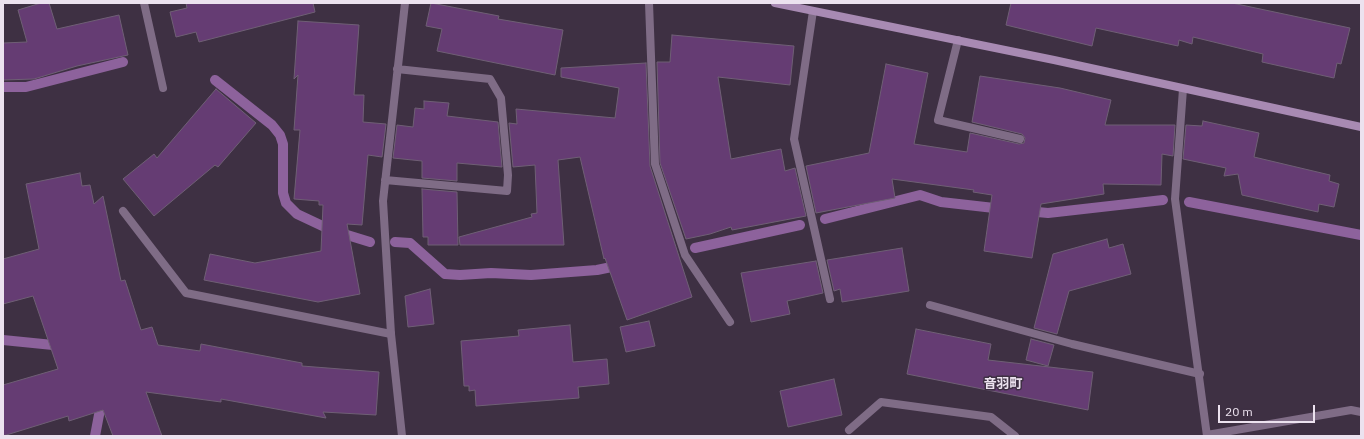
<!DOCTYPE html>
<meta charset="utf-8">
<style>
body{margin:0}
#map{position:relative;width:1364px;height:439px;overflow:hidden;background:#3e3043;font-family:"IBM Plex Sans",sans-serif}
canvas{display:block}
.frame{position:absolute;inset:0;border:4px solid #ece2ef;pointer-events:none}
.scale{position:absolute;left:1218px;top:405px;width:97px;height:18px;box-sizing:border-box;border:2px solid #ece2ef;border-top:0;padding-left:5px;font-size:12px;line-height:14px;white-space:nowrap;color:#ece2ef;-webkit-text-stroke:3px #3e3043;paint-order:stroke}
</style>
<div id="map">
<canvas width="1364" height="439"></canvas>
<div class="frame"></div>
<div class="scale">20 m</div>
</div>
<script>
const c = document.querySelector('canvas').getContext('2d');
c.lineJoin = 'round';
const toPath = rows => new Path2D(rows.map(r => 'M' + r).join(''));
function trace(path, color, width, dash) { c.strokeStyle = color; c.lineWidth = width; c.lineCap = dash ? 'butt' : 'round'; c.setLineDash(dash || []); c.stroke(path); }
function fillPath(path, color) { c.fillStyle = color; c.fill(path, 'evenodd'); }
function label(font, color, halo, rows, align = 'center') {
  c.font = font + ' "IBM Plex Sans","Noto Sans JP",sans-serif'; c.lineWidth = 3; c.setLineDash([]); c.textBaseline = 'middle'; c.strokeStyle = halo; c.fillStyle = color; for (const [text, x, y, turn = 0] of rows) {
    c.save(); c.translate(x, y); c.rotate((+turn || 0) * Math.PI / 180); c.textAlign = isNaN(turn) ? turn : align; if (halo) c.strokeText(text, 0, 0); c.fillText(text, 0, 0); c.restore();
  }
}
const stream = toPath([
 [215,80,272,125,280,135,283,144,283,193,286,203,297,214,331,230,370,242],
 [3,87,26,87,123,62],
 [1189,202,1361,235],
 [1027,211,1048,213,1163,200],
 [825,219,920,195,941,202,1003,209],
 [395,242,410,243,445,274,460,275,491,273,531,275,597,270,621,265],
 [695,248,800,225],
 [3,340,63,346],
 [95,436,102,399]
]);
const building = toPath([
 [41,3,49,3,57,29,119,15,128,55,77,66,34,79,3,80,3,43,27,42,18,10,41,3],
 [186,3,313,3,315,12,199,42,196,32,176,37,170,12,187,8,186,3],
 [431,3,499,16,498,19,563,30,555,75,437,51,442,29,426,26,431,3],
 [1011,3,1232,3,1350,28,1341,64,1337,63,1334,78,1262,62,1263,54,1193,37,1192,44,1179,40,1178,46,1096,28,1092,46,1006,25,1011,3],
 [298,21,359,25,354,95,364,95,363,122,386,124,382,157,368,155,362,225,347,224,360,294,318,302,204,280,210,254,255,263,321,251,323,205,319,205,319,201,294,199,300,130,294,130,298,75,294,79,298,21],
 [672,35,794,46,790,85,718,77,731,159,781,149,785,171,795,168,806,216,732,230,731,227,710,234,686,239,660,163,657,62,670,62,672,35],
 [646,63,650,166,692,297,627,320,605,258,604,259,580,157,558,160,564,245,460,245,459,237,532,217,531,214,537,213,535,165,513,167,509,123,517,124,516,109,615,118,619,88,561,77,561,68,646,63],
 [886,64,928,73,914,144,967,152,970,133,1019,144,1024,143,1025,138,1022,134,972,122,980,76,1060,88,1111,100,1105,125,1175,125,1173,156,1162,154,1161,185,1103,184,1104,194,1041,204,1032,258,984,251,992,195,973,192,974,190,892,179,895,198,816,213,806,166,869,153,886,64],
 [216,89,256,123,218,167,215,165,154,216,123,179,154,154,157,158,216,89],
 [424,101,449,103,447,116,498,122,502,167,457,163,457,181,422,178,422,161,393,158,397,125,413,127,415,108,424,109,424,101],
 [1203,121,1259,133,1254,157,1330,175,1329,181,1339,184,1334,207,1319,204,1318,212,1242,195,1238,174,1224,176,1226,168,1183,159,1186,125,1202,126,1203,121],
 [80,173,82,186,90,185,94,204,103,196,121,281,125,280,141,330,152,327,158,345,200,351,201,344,302,363,302,366,379,372,376,415,323,412,326,418,221,399,221,402,146,392,162,436,113,436,103,410,69,421,68,416,3,436,3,385,58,369,33,296,3,304,3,259,39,249,26,184,80,173],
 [422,189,457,192,458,245,428,245,428,237,423,237,422,189],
 [1107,239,1109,248,1123,244,1131,274,1069,291,1057,334,1034,328,1053,254,1107,239],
 [902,248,909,291,842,302,840,289,834,291,827,260,902,248],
 [816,261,823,293,787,301,790,314,751,322,741,273,816,261],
 [430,289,434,324,408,327,405,296,430,289],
 [649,321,655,346,626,352,620,327,649,321],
 [570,325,573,362,607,359,609,384,578,387,579,398,476,406,475,390,469,391,469,386,464,386,461,341,519,336,518,330,570,325],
 [916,329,991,344,988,360,1093,372,1088,410,907,374,916,329],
 [1031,339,1054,345,1048,366,1026,360,1031,339],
 [834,379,842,415,788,427,780,391,834,379]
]);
const lane = toPath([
 [649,3,655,164,685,255,730,322],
 [813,11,794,139,830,299],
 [958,40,938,120,1020,139],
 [385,180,507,191,508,175,501,98,490,79,397,69],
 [930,305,1072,344,1200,374],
 [402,436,391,334,383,201,405,3]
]);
const street = toPath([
 [144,3,163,88],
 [1183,89,1175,199,1207,436],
 [123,211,186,293,391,334],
 [849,430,881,402,991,417,1015,436],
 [1207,435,1351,410,1361,412]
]);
const secondary = toPath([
 [775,3,1054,60,1361,127]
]);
const quarterNames = [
 ["音羽町",1003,384]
];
trace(stream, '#8d629c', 10);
fillPath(building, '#653c73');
trace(building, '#6f5f75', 1);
trace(lane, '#7f6c86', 8);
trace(street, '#7f6c86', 8);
trace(secondary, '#a88ab3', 8);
label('bold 13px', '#ece2ef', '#3e3043', quarterNames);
</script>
